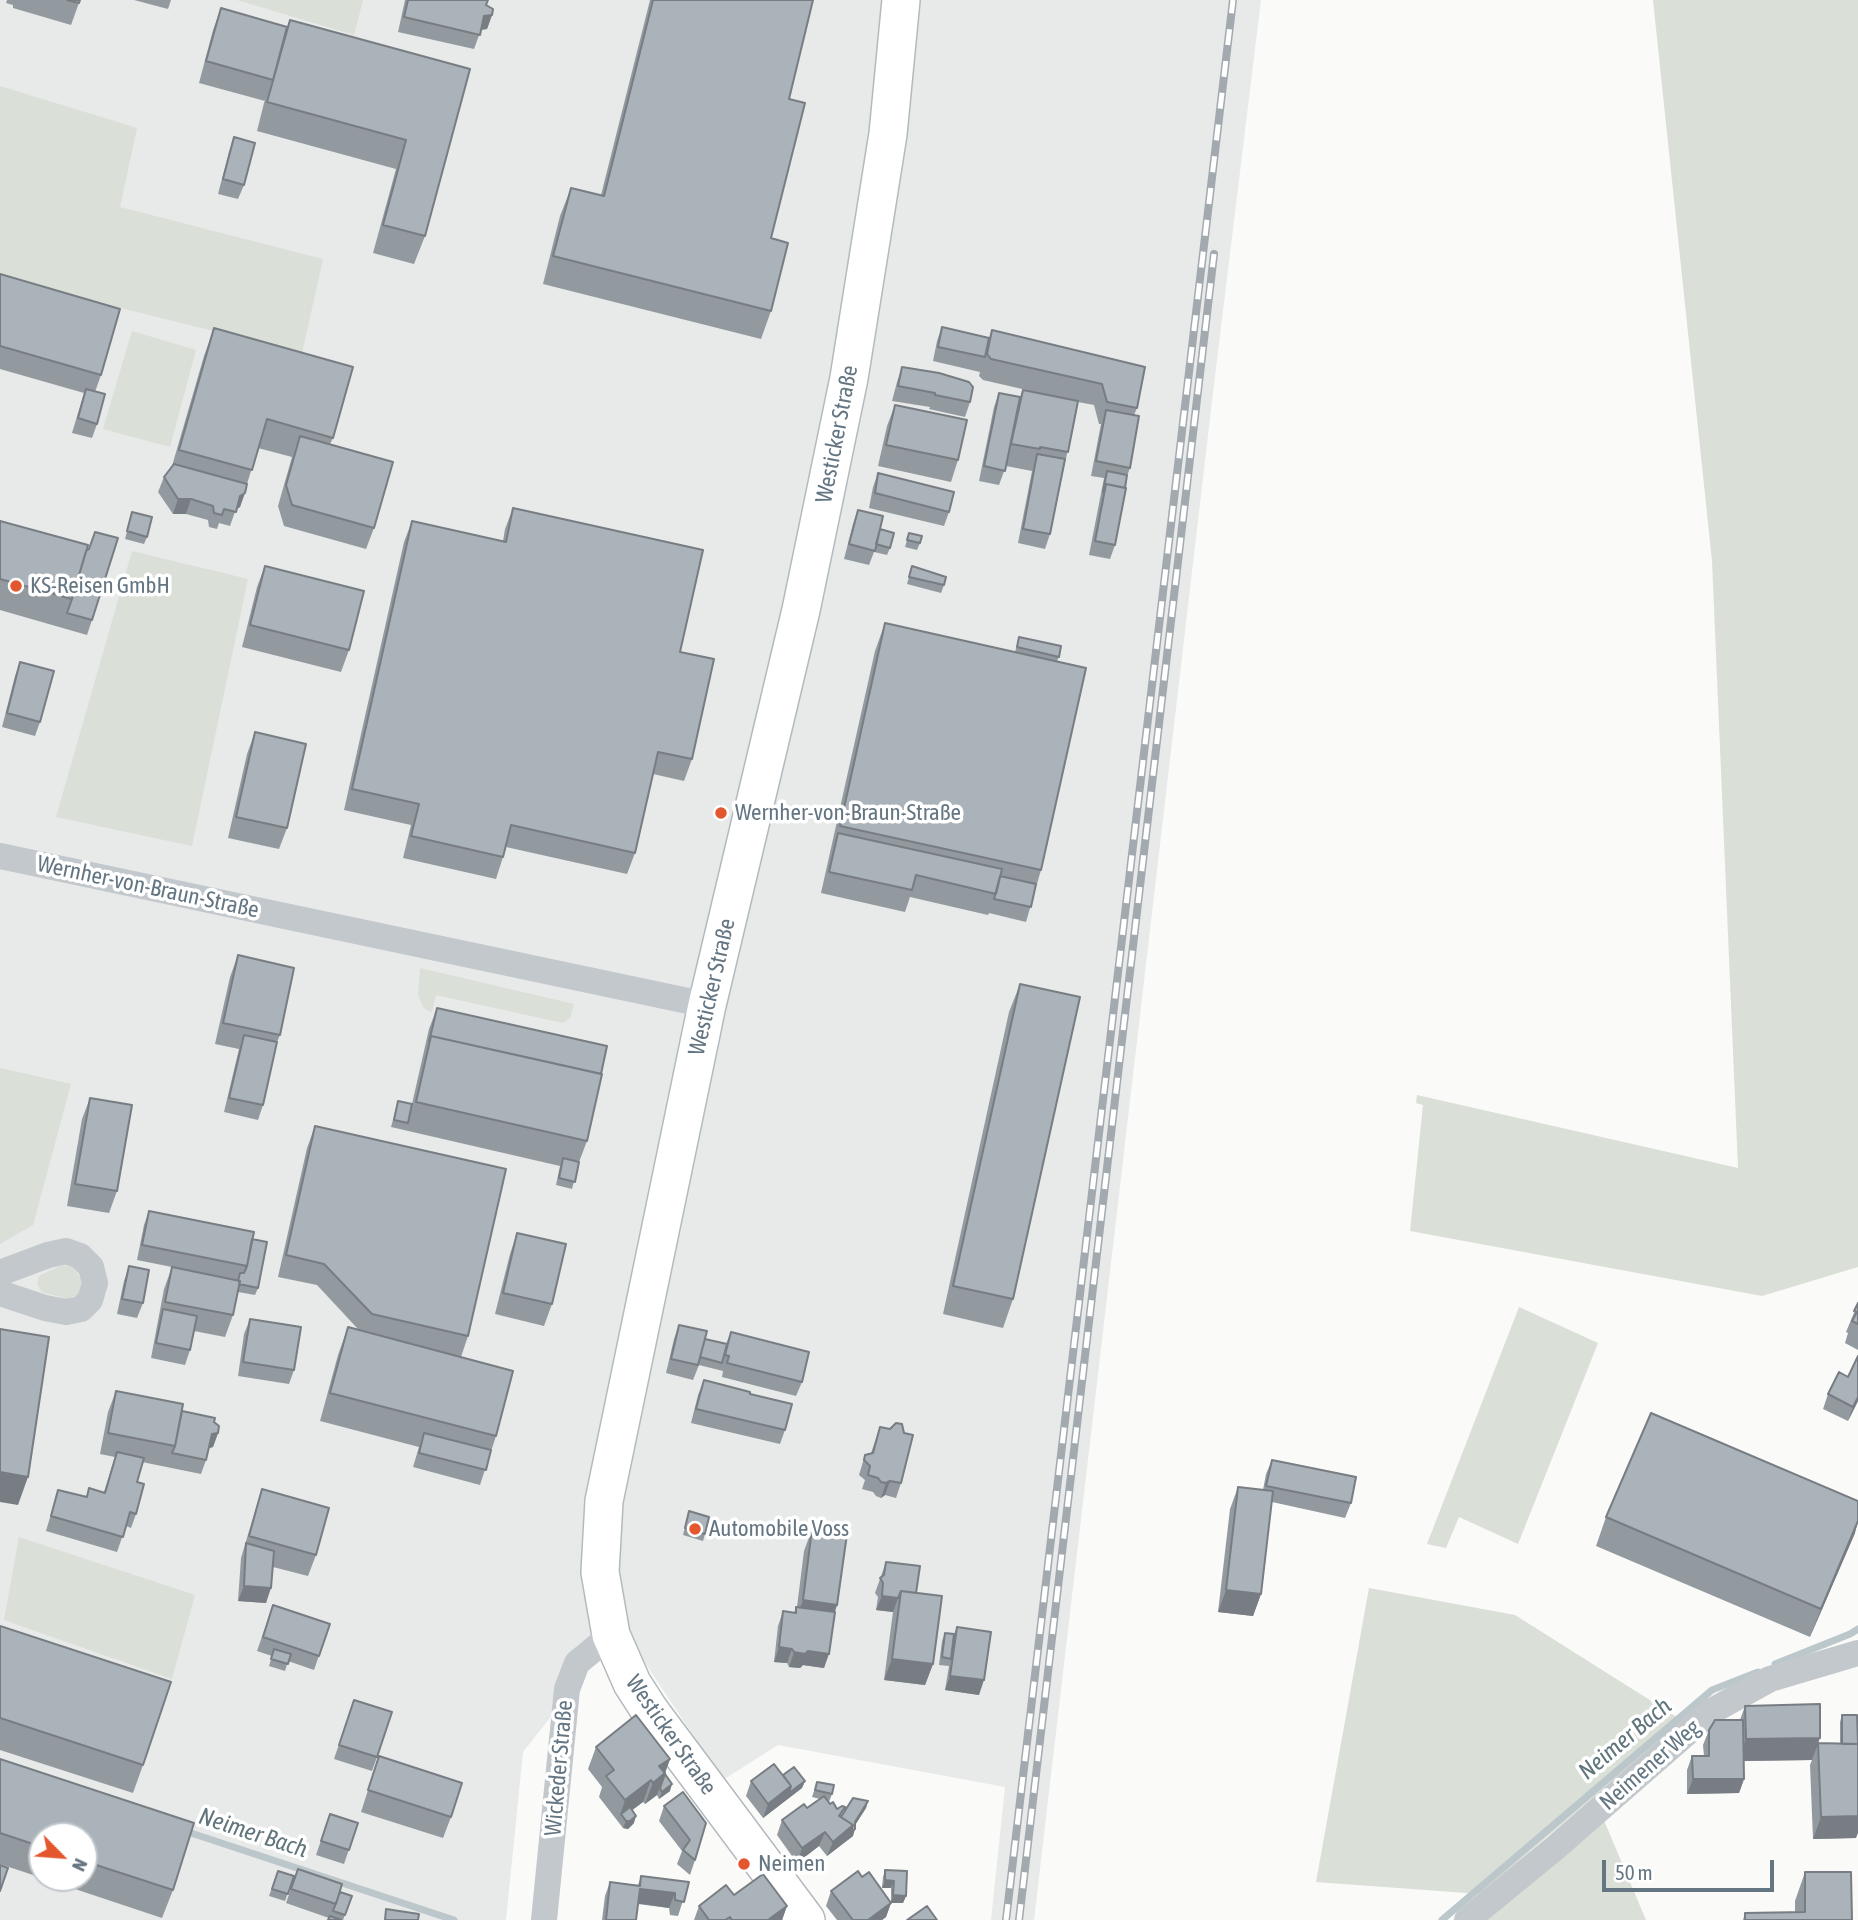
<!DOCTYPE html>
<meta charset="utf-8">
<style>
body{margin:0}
#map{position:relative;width:1858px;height:1920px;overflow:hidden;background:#fafaf8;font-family:"Asap Condensed",sans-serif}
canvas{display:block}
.north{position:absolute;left:28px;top:1822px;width:70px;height:70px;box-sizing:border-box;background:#fff;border:2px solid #c1c8cd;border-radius:50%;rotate:115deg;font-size:19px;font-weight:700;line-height:28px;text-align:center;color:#657683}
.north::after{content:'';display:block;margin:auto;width:24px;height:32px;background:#e4572e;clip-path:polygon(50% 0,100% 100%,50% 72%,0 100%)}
.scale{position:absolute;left:1602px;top:1860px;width:172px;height:32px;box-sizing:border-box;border:4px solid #657683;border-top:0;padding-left:9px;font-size:21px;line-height:24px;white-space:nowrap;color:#657683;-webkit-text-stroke:5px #fff;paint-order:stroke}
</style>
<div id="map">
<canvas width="1858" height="1920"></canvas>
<div class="north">N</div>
<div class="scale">50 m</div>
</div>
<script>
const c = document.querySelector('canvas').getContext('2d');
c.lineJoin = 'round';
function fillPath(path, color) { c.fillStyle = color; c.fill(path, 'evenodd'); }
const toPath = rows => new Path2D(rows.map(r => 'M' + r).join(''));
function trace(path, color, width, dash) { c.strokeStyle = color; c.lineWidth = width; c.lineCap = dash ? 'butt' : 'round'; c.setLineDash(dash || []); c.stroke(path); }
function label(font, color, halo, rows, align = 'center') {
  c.font = font + ' "Asap Condensed",sans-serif'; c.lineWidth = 7; c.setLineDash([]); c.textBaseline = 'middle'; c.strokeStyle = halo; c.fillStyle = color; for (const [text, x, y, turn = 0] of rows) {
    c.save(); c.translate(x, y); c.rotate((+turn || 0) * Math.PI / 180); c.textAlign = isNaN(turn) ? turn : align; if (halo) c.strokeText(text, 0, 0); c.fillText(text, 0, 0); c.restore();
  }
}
const built = toPath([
 [0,0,1261,0,1212,401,1034,1920,991,1920,1005,1787,778,1745,723,1780,627,1636,609,1644,523,1752,506,1920,0,1920],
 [42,1836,84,1836,84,1878,42,1878]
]);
const green = toPath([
 [237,0,363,0,354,35],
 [1653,0,1858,0,1858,1267,1762,1296,1410,1231,1423,1105,1416,1103,1417,1095,1738,1168,1712,561],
 [0,86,137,128,120,207,323,259,302,353,0,278],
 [132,331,196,350,170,447,103,429],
 [132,551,248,579,192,846,56,817],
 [420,968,574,1004,570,1018,563,1023,436,995,432,1012,428,1011,423,1007,418,995],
 [0,1068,71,1084,33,1225,0,1244],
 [62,1265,73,1267,82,1280,78,1294,68,1299,42,1292,37,1284,39,1276],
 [1519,1307,1598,1343,1518,1544,1459,1517,1446,1548,1427,1544],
 [19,1537,195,1595,172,1679,4,1620],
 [1369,1588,1515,1615,1683,1721,1480,1894,1316,1882],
 [1600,1811,1646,1920,1470,1920]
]);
const stream = toPath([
 [1775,1664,1850,1634,1858,1629],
 [182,1830,454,1920],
 [1442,1920,1712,1690,1758,1672]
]);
const minor = toPath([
 [0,856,707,1005],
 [0,1273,48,1255,66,1251,80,1256,91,1267,95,1283,90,1300,81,1309,66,1312,45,1308,0,1293],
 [544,1920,567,1689,577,1663,611,1635],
 [1467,1920,1555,1848,1712,1711,1770,1679,1858,1653]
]);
const secondary = toPath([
 [806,1920,650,1711,632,1683,611,1635,600,1572,604,1501,652,1270,707,1005,801,610,849,378,888,134,901,0]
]);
const rail = toPath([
 [1006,1920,1233,0],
 [1019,1920,1214,254]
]);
const wall = toPath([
 [7,0,80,0,71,25,13,8,13,5,6,3],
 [134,0,171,0,168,9],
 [405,0,488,0,486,5,492,15,487,29,481,30,474,49,398,32],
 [650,0,813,0,789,99,771,238,771,311,761,339,543,284,560,216,571,188,601,195],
 [221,8,287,27,290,20,470,69,425,236,414,264,373,253,396,169,257,131,265,99,265,101,199,83,213,30],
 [234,137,244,185,238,199,218,194,229,152],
 [0,274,101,375,95,392,97,424,92,438,72,433,84,393,0,369],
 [942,327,989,338,992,330,1145,367,1137,408,1134,415,1130,468,1127,476,1115,545,1110,559,1089,555,1104,478,1091,476,1101,424,1099,424,1094,405,1078,402,1050,534,1045,549,1018,543,1032,471,1006,466,999,485,979,481,994,407,999,393,1020,397,1023,390,1057,397,983,380,979,376,980,372,933,361,937,341],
 [214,328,333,438,330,444,374,528,366,549,284,526,278,506,292,457,258,448,240,507,236,509,230,526,219,523,217,529,209,527,208,520,186,514,173,514,158,492,164,477,172,466,204,356],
 [902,367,970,402,965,417,929,409,930,407,892,401,897,382],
 [895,405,958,460,951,482,878,466,887,426],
 [878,473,949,512,944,526,869,508,873,487],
 [513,508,680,652,692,759,684,781,653,774,635,853,627,874,506,847,503,857,496,879,403,858,411,825,344,810,404,542,412,521,503,541,505,529],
 [858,510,880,529,890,548,887,555,874,552,869,565,844,559,853,524],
 [132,512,147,537,144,544,125,539],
 [0,521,86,551,92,620,87,635,0,610],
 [909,533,920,543,917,550,905,547],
 [265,566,349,650,341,672,242,647,257,587],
 [912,566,944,585,941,593,907,584],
 [885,623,1015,652,1019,637,1059,657,1057,661,1041,870,1026,922,989,913,988,915,910,897,905,912,821,893,875,651],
 [20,662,40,722,35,736,2,727,15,676],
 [255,732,287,828,279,849,228,838,247,754],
 [238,955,280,1035,277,1042,263,1105,258,1120,224,1112,239,1049,215,1044,230,977],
 [1020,984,1013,1299,1003,1328,943,1314,1009,1012],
 [437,1008,587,1141,579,1162,572,1189,556,1185,560,1166,391,1127,398,1101,412,1104,429,1029],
 [90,1098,117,1191,109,1213,67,1206,82,1119],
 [315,1126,468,1336,461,1357,496,1436,480,1485,413,1467,419,1447,320,1421,338,1355,348,1327,358,1329,317,1285,278,1277,307,1148],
 [149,1211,252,1239,258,1288,255,1295,238,1292,233,1315,225,1337,194,1331,190,1350,185,1365,151,1358,164,1289,172,1267,237,1280,137,1260,144,1225],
 [517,1233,552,1304,544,1326,495,1314,510,1254],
 [129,1266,143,1303,137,1318,117,1314,124,1281],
 [1858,1303,1858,1350,1845,1343,1848,1333,1846,1332],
 [250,1319,294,1370,289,1384,238,1376,244,1334],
 [679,1325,705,1339,726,1344,731,1332,802,1382,796,1396,722,1377,723,1371,699,1365,693,1380,666,1373,674,1339],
 [1848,1377,1858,1401,1848,1421,1823,1409,1828,1394],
 [704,1380,750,1394,785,1430,780,1444,691,1423,698,1395],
 [116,1391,214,1422,218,1433,213,1447,209,1448,206,1460,201,1474,142,1462,137,1482,136,1514,131,1528,126,1526,117,1552,46,1531,58,1490,86,1497,89,1488,104,1492,115,1457,100,1454,108,1412],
 [880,1427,901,1483,896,1498,885,1495,881,1498,876,1496,873,1492,862,1489,865,1480,859,1475,865,1455,871,1453],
 [1272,1460,1351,1503,1345,1518,1272,1502,1261,1594,1253,1616,1218,1612,1230,1509,1238,1487,1263,1490,1266,1474],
 [262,1489,316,1555,308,1576,273,1567,266,1603,238,1601,241,1558,255,1511],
 [689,1511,705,1534,703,1541,683,1535],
 [1606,1517,1855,1533,1810,1637,1596,1546],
 [812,1529,837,1605,835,1612,824,1668,803,1665,800,1668,789,1667,787,1663,774,1662,778,1626,783,1611,794,1613,796,1607,797,1607,804,1551],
 [886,1562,916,1593,933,1664,925,1685,884,1680,893,1612,876,1610,878,1597,875,1593],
 [273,1605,330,1624,314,1670,288,1661,285,1671,269,1666,272,1656,257,1651],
 [0,1626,143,1765,133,1793,0,1750],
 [957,1627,979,1695,945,1690,949,1666,939,1665,942,1641,945,1633,954,1634],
 [354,1700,377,1757,372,1771,334,1759],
 [1745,1706,1818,1743,1840,1744,1840,1722,1842,1715,1856,1838,1813,1839,1810,1765,1812,1760,1744,1761,1744,1779,1739,1793,1687,1794,1687,1770,1692,1756,1704,1756,1703,1745,1709,1730,1740,1720],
 [596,1747,670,1759,665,1773,670,1791,659,1799,657,1795,645,1804,643,1802,632,1810,634,1823,628,1829,623,1828,599,1797,602,1787,588,1769],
 [379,1756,451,1817,443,1838,361,1812],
 [0,1759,173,1890,162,1918,0,1864],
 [42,1836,84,1836,84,1878,42,1878],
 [783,1775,805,1781,802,1788,763,1818,746,1796,751,1781],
 [817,1782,832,1794,829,1802,827,1801,842,1815,868,1801,866,1808,855,1825,853,1836,827,1856,819,1846,797,1863,777,1835,782,1820,807,1808,820,1799,812,1797],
 [683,1792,695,1860,690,1875,677,1864,682,1851,659,1821,664,1806],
 [330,1814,358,1823,344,1864,316,1855],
 [298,1869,340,1892,352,1896,343,1920,328,1920,329,1918,286,1903],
 [885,1870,906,1896,903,1903,891,1903,886,1917,882,1920,837,1920,826,1906,831,1891,891,1902,891,1888,882,1888,883,1877],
 [278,1871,294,1876,285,1901,269,1896],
 [1805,1872,1852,1920,1743,1920,1745,1913,1795,1913,1795,1901],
 [641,1876,689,1882,678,1916,670,1915,669,1908,638,1904,636,1920,602,1920,605,1896,610,1882,638,1885],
 [734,1895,787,1906,782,1920,694,1920,699,1906]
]);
const shadedWall = toPath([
 [492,15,487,29,479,30,484,16],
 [245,493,240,507,235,510,240,496],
 [178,499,191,499,186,514,173,514],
 [1858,1397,1858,1401,1848,1421,1853,1407],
 [218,1433,213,1447,206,1449,212,1434],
 [0,1472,28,1477,18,1505,0,1502],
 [890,1481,885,1495,881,1498,886,1483],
 [1858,1521,1855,1533,1810,1637,1821,1609],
 [244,1586,271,1588,266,1603,238,1601],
 [1226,1590,1261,1594,1253,1616,1218,1612],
 [882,1596,898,1598,893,1612,876,1610],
 [803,1600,837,1605,829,1626,795,1622],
 [779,1647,792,1649,787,1663,774,1662],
 [808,1651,829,1654,824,1668,803,1665,800,1668,789,1667,794,1652],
 [892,1659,933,1664,925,1685,884,1680],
 [950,1676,984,1680,979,1695,945,1690],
 [1820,1738,1812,1760,1738,1761,1746,1739],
 [670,1759,657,1795,645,1804,659,1766],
 [1693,1779,1744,1779,1739,1793,1687,1794],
 [651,1780,643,1802,623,1817,621,1814,618,1822,625,1800],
 [805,1781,802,1788,763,1818,768,1804,791,1786],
 [672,1784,670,1791,659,1799,662,1792],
 [868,1801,866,1808,852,1830,855,1822],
 [636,1816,634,1823,628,1829,623,1828,626,1821],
 [1858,1816,1858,1833,1856,1838,1813,1839,1821,1817],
 [853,1825,855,1829,853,1836,827,1856,833,1842],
 [825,1832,819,1846,797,1863,802,1848],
 [885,1880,894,1881,891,1888,882,1888],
 [640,1889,675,1893,669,1908,635,1903],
 [893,1895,906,1896,903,1903,891,1903],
 [891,1903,886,1917,882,1920,868,1920],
 [787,1906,782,1920,768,1920]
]);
const building = toPath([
 [67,0,80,0,79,3,67,0],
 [408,0,488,0,486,5,493,9,492,15,484,16,480,35,404,17,408,0],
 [653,0,813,0,789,99,805,103,771,238,788,243,771,311,553,256,571,188,604,196,653,0],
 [221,8,287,27,273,80,206,61,221,8],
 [290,20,470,69,425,236,383,225,406,140,267,102,290,20],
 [234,137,255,143,244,185,223,179,234,137],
 [0,274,120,309,101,375,0,346,0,274],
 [942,327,989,338,985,357,938,347,942,327],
 [214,328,353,367,333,438,267,419,252,470,179,450,214,328],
 [992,330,1145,367,1137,408,1107,402,1102,384,991,359,987,354,992,330],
 [902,367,939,373,969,382,973,387,970,402,935,395,935,393,898,386,902,367],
 [86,389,105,394,97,424,78,418,86,389],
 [1023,390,1078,401,1068,452,1040,447,1040,449,1011,444,1023,390],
 [999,393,1020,397,1005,471,984,466,999,393],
 [895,405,967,420,958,460,886,445,895,405],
 [1106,410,1139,416,1130,468,1096,461,1106,410],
 [300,436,393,462,374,528,292,505,286,485,300,436],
 [1037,454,1065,459,1050,534,1023,529,1037,454],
 [174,464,247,484,245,493,240,496,236,512,224,509,222,515,214,513,213,506,191,499,178,499,164,477,174,464],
 [1107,471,1127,475,1125,488,1106,484,1103,492,1107,471],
 [878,473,954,492,949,512,875,493,878,473],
 [1106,484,1126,488,1115,545,1095,541,1106,484],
 [513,508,703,550,680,652,714,659,692,759,658,752,635,853,511,825,503,857,411,836,419,804,352,789,412,521,506,542,513,508],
 [858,510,883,516,875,551,849,544,858,510],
 [132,512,152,517,147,537,127,531,132,512],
 [0,521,88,545,72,599,0,579,0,521],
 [880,529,894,533,890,548,876,544,880,529],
 [95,532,118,538,92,620,67,613,72,599,86,551,89,549,95,532],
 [909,533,922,536,920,543,907,540,909,533],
 [265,566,364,591,349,650,250,625,265,566],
 [912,566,946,577,944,585,909,577,912,566],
 [885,623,1086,668,1041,870,840,826,885,623],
 [1019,637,1061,646,1059,657,1017,647,1019,637],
 [20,662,54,671,40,722,7,713,20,662],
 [255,732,306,744,287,828,236,817,255,732],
 [838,833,1002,869,996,894,916,875,912,890,829,872,838,833],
 [1000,876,1036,884,1031,907,994,899,1000,876],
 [238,955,294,968,280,1035,223,1023,238,955],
 [1020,984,1080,997,1013,1299,953,1286,1020,984],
 [437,1008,607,1046,601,1074,431,1036,429,1042,437,1008],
 [244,1035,277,1042,263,1105,229,1098,244,1035],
 [431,1036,602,1074,587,1141,416,1102,431,1036],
 [90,1098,132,1105,117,1191,75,1184,90,1098],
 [398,1101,412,1104,408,1123,394,1120,398,1101],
 [315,1126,506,1169,468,1336,372,1314,324,1264,286,1255,315,1126],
 [563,1158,579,1162,575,1182,559,1178,563,1158],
 [149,1211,254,1232,247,1266,142,1245,149,1211],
 [517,1233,566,1244,552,1304,503,1293,517,1233],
 [252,1239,267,1242,258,1288,239,1284,240,1281,238,1281,240,1273,244,1273,247,1266,252,1239],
 [129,1266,149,1270,143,1303,122,1299,129,1266],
 [172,1267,240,1281,233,1315,165,1302,172,1267],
 [1858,1303,1858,1324,1852,1321,1857,1312,1854,1311,1858,1303],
 [163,1309,197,1316,190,1350,156,1343,163,1309],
 [250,1319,301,1327,294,1370,243,1362,250,1319],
 [679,1325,707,1331,698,1365,671,1359,679,1325],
 [348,1327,513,1371,496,1436,330,1393,348,1327],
 [0,1329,49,1337,28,1477,0,1472,0,1329],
 [731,1332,809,1352,802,1382,727,1363,729,1356,725,1355,731,1332],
 [705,1339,727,1344,722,1363,700,1357,705,1339],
 [1858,1356,1858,1397,1853,1407,1828,1394,1839,1372,1848,1377,1858,1356],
 [704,1380,750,1392,750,1394,792,1404,785,1430,696,1409,704,1380],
 [116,1391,183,1404,175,1446,108,1433,116,1391],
 [182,1411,215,1418,214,1422,219,1426,218,1433,212,1434,206,1460,172,1453,175,1446,182,1411],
 [1651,1413,1858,1501,1858,1521,1821,1609,1606,1517,1651,1413],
 [896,1423,902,1424,904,1433,913,1435,901,1483,890,1481,886,1483,881,1482,878,1478,868,1475,870,1466,864,1460,865,1455,873,1453,880,1427,890,1429,896,1423],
 [424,1433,491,1450,486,1470,419,1453,424,1433],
 [117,1452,144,1458,137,1482,144,1484,136,1514,130,1512,123,1537,51,1516,58,1490,87,1497,89,1488,105,1493,117,1452],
 [1272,1460,1356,1477,1351,1503,1266,1486,1272,1460],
 [1238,1487,1273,1491,1261,1594,1226,1590,1238,1487],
 [262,1489,329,1508,316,1555,249,1536,262,1489],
 [689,1511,709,1517,705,1534,685,1528,689,1511],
 [812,1529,847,1534,837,1605,803,1600,812,1529],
 [246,1543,274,1551,271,1588,244,1586,246,1543],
 [886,1562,920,1566,916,1593,901,1591,898,1598,882,1596,883,1583,880,1578,884,1575,886,1562],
 [901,1591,942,1596,933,1664,892,1659,901,1591],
 [273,1605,330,1624,319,1656,263,1637,273,1605],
 [796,1607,835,1612,829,1654,808,1651,805,1654,794,1652,792,1649,779,1647,783,1611,796,1613,796,1607],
 [0,1626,171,1682,143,1765,0,1718,0,1626],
 [957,1627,991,1632,984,1680,950,1676,957,1627],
 [945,1633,954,1634,951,1659,942,1657,945,1633],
 [274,1649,291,1654,288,1664,271,1659,274,1649],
 [354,1700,392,1712,377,1757,339,1745,354,1700],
 [1820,1704,1820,1738,1746,1739,1745,1706,1820,1704],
 [636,1715,670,1759,659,1766,665,1773,653,1783,651,1780,625,1800,606,1776,614,1770,596,1747,636,1715],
 [1842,1715,1857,1715,1858,1744,1842,1744,1842,1715],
 [1715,1720,1743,1720,1744,1779,1693,1779,1692,1756,1709,1756,1709,1730,1715,1720],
 [1818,1743,1858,1744,1858,1816,1821,1817,1818,1743],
 [379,1756,462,1783,451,1817,368,1790,379,1756],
 [0,1759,194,1823,173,1890,84,1861,84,1836,42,1836,42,1847,0,1833,0,1759],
 [774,1764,791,1786,768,1804,751,1781,774,1764],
 [794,1767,805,1781,789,1793,791,1786,783,1775,794,1767],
 [665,1774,672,1784,662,1792,660,1788,665,1774],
 [817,1782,834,1785,832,1794,815,1790,817,1782],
 [683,1792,706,1823,695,1860,683,1850,690,1840,664,1806,683,1792],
 [824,1796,830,1804,833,1802,837,1809,842,1806,845,1807,839,1816,853,1825,833,1842,825,1832,802,1848,782,1820,804,1804,807,1808,824,1796],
 [853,1798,868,1801,855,1822,855,1829,851,1832,853,1825,841,1817,853,1798],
 [630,1807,636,1816,630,1821,626,1821,621,1814,630,1807],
 [330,1814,358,1823,349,1850,321,1841,330,1814],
 [0,1865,8,1868,0,1891,0,1865],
 [298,1869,342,1884,336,1904,291,1889,298,1869],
 [885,1870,907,1871,906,1896,893,1895,894,1881,885,1880,885,1870],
 [278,1871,294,1876,288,1894,272,1889,278,1871],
 [858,1871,862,1877,869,1872,891,1903,868,1920,853,1920,831,1891,858,1871],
 [1805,1872,1851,1872,1852,1920,1745,1920,1745,1913,1805,1912,1805,1872],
 [763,1874,787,1906,768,1920,732,1920,730,1917,725,1920,709,1920,699,1906,726,1885,734,1895,763,1874],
 [641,1876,689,1882,684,1902,675,1900,675,1893,640,1889,636,1920,606,1920,610,1882,640,1886,641,1876],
 [340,1892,352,1896,345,1915,333,1911,340,1892],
 [927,1906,937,1920,907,1920,927,1906],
 [386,1909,419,1914,418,1920,385,1920,386,1909],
 [330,1916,341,1920,328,1920,330,1916]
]);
const markers = [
 [16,586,7,"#e4572e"],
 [721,813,7,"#e4572e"],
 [695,1529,7,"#e4572e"],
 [744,1864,7,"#e4572e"]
];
const streetNames = [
 ["Westicker Straße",837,434,-79],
 ["Wernher-von-Braun-Straße",148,887,12],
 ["Westicker Straße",712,987,-77],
 ["Westicker Straße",671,1735,55],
 ["Neimener Weg",1650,1765,-41],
 ["Wickeder Straße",559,1768,-85]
];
const poiNames = [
 ["KS-Reisen GmbH",30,586],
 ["Wernher-von-Braun-Straße",735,813],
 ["Automobile Voss",709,1529],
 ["Neimen",758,1864]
];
const waterNames = [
 ["Neimer Bach",1625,1739,-40],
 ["Neimer Bach",253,1833,18]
];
fillPath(built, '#e8e9e9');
fillPath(green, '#dadfd7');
trace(stream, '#bbc7cb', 7);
trace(secondary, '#b3babf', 40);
trace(minor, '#c3c8cc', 26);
trace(secondary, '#fff', 37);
trace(rail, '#a2aab0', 8);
trace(rail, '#fff', 5, [16]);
fillPath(wall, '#929a9f');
fillPath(shadedWall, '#777d82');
fillPath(building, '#aab3b9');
trace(building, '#777d82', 2);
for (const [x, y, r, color] of markers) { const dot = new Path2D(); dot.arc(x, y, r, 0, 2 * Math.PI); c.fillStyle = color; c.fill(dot); trace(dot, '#fff', 2.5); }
label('23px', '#657683', '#fff', streetNames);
label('23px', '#657683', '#fff', poiNames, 'left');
label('italic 24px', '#60757c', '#fff', waterNames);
</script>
